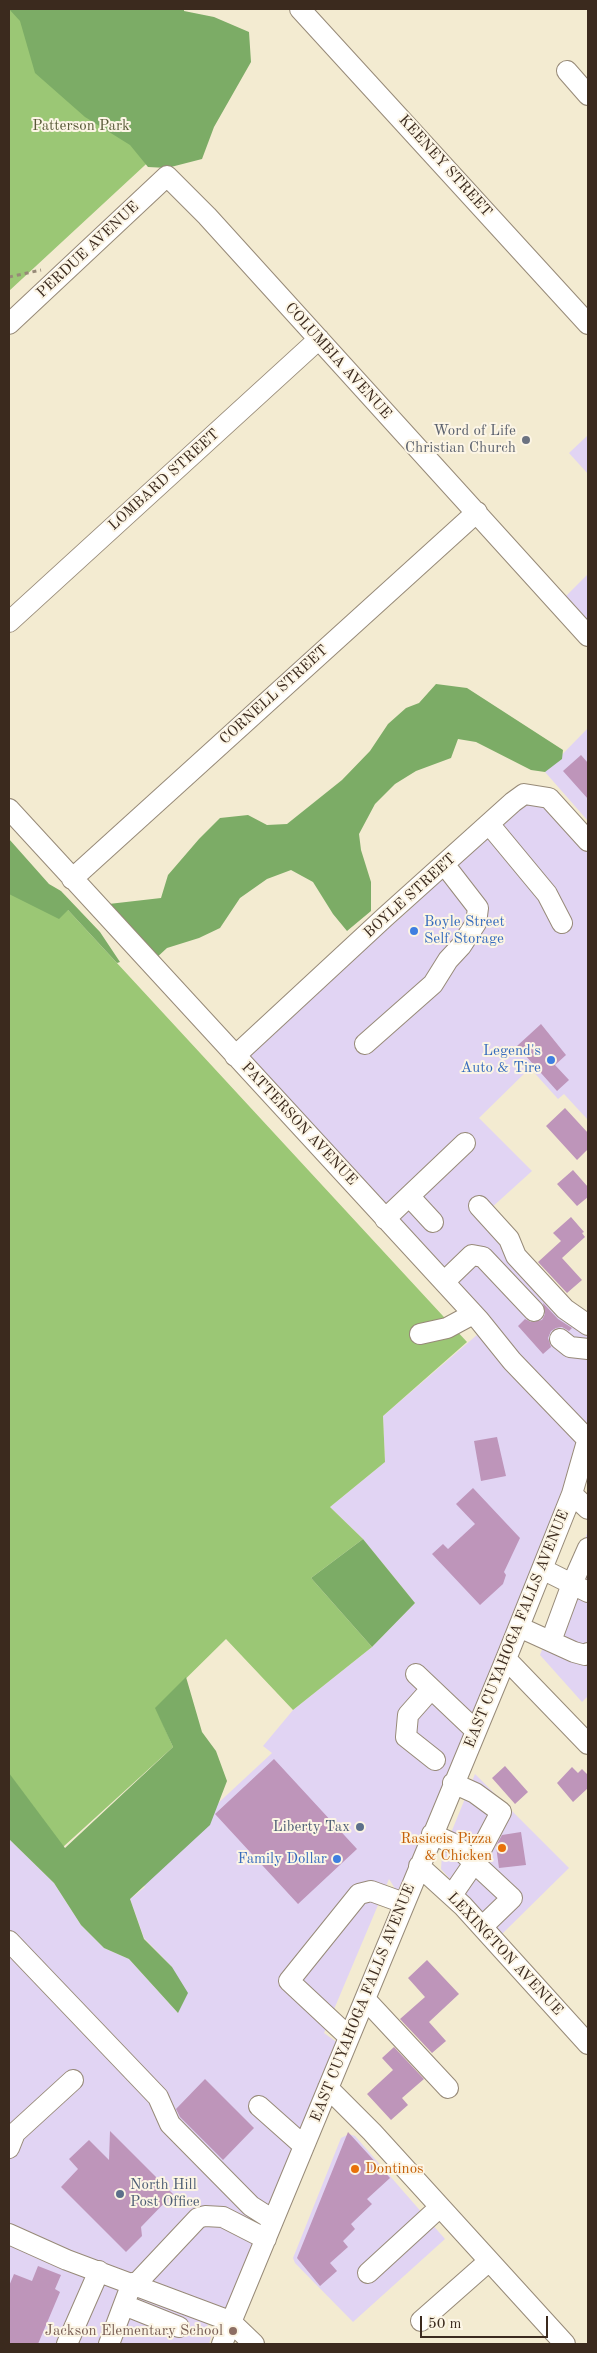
<!DOCTYPE html>
<style>
body{margin:0}
#map{position:relative;width:597px;height:2353px;overflow:hidden;background:#f3ebd1;font-family:"Old Standard TT",serif}
canvas{display:block}
.frame{position:absolute;inset:0;border:10px solid #3b2a1e;pointer-events:none}
.scale{position:absolute;left:420px;top:2316px;width:128px;height:22px;box-sizing:border-box;border:2px solid #3b2a1e;border-top:0;padding-left:6px;font-size:15px;line-height:18px;white-space:nowrap;color:#3b2a1e;-webkit-text-stroke:4px #fcf5e5;paint-order:stroke}
</style>
<div id="map">
<canvas width="597" height="2353"></canvas>
<div class="frame"></div>
<div class="scale">50 m</div>
</div>
<script>
const c = document.querySelector('canvas').getContext('2d');
c.lineJoin = 'round';
function fillPath(path, color) { c.fillStyle = color; c.fill(path, 'evenodd'); }
const toPath = rows => new Path2D(rows.map(r => 'M' + r).join(''));
function trace(path, color, width, dash) { c.strokeStyle = color; c.lineWidth = width; c.lineCap = dash ? 'butt' : 'round'; c.setLineDash(dash || []); c.stroke(path); }
function label(font, color, halo, rows, align = 'center') {
  c.font = font + ' "Old Standard TT",serif'; c.lineWidth = 4; c.setLineDash([]); c.textBaseline = 'middle'; c.strokeStyle = halo; c.fillStyle = color; for (const [text, x, y, turn = 0] of rows) {
    c.save(); c.translate(x, y); c.rotate((+turn || 0) * Math.PI / 180); c.textAlign = isNaN(turn) ? turn : align; if (halo) c.strokeText(text, 0, 0); c.fillText(text, 0, 0); c.restore();
  }
}
const built = toPath([
 [588,435,588,474,569,453],
 [588,574,588,625,565,597],
 [588,728,588,821,545,772],
 [529,799,546,806,588,850,588,1120,564,1094,558,1099,530,1068,479,1118,532,1171,479,1219,538,1289,588,1315,588,1416,586,1432,242,1056,406,913,514,811],
 [485,1328,588,1440,404,1903,389,1879,324,2033,338,2043,220,2328,207,2323,211,2337,209,2344,9,2344,9,1839,54,1883,81,1925,104,1948,129,1959,178,2013,172,1967,144,1938,130,1899,145,1887,139,1880,143,1873,272,1753,263,1746,293,1710,372,1647,415,1603,363,1539,330,1507,385,1462,383,1416],
 [588,1531,588,1696,582,1702,540,1655],
 [475,1774,569,1868,501,1935,441,1869,442,1855],
 [349,2134,355,2136,445,2239,353,2322,295,2263,293,2258,341,2138]
]);
const green = toPath([
 [9,9,184,129,9,291],
 [9,882,68,910,467,1342,383,1416,385,1462,330,1507,363,1539,311,1578,372,1647,293,1710,226,1639,156,1708,173,1747,63,1847,9,1774]
]);
const forest = toPath([
 [9,9,184,9,184,11,214,17,249,32,251,62,214,127,202,159,167,168,148,167,130,145,85,117,35,73,20,21],
 [436,684,467,688,563,750,562,759,545,772,531,770,476,742,458,739,451,758,416,771,395,784,375,804,359,834,361,850,371,882,371,911,347,931,333,914,313,882,291,870,267,879,240,898,220,928,199,938,167,948,154,960,100,905,161,898,168,875,199,839,220,818,248,815,267,825,287,824,342,780,370,751,388,724,406,708,419,703],
 [9,839,49,884,61,891,100,932,120,962,117,963,68,910,59,919,9,894],
 [363,1539,415,1603,372,1647,311,1578],
 [186,1677,202,1732,216,1751,227,1781,210,1825,130,1899,144,1939,172,1967,188,1993,178,2013,129,1959,104,1948,81,1925,54,1883,9,1839,9,1773,65,1848,173,1747,155,1708]
]);
const building = toPath([
 [581,755,588,763,588,799,563,771],
 [541,1024,566,1055,555,1065,569,1080,557,1091,517,1046],
 [565,1108,588,1133,588,1149,577,1160,546,1126],
 [573,1170,588,1187,588,1197,577,1206,557,1184],
 [571,1217,584,1232,582,1233,585,1237,562,1258,582,1280,567,1293,538,1262,561,1241,553,1233],
 [543,1303,558,1319,572,1328,569,1331,562,1327,556,1328,551,1331,548,1338,551,1347,543,1354,518,1326,525,1319,531,1322,542,1320,545,1314],
 [497,1437,506,1476,481,1481,474,1441],
 [473,1488,520,1538,504,1572,506,1575,503,1584,480,1605,432,1554,443,1544,448,1549,475,1524,456,1504],
 [274,1759,357,1849,298,1904,215,1814],
 [505,1766,528,1792,515,1804,492,1778],
 [572,1767,578,1773,582,1769,588,1775,588,1788,573,1802,557,1783],
 [521,1832,526,1865,499,1868,496,1846,502,1835],
 [427,1960,459,1994,429,2022,446,2041,432,2053,400,2019,425,1997,408,1978],
 [394,2047,424,2079,402,2098,408,2105,391,2120,367,2094,393,2070,382,2058],
 [205,2079,254,2128,223,2160,180,2117,176,2109],
 [110,2131,173,2194,141,2227,142,2236,126,2252,61,2187,78,2169,69,2159,89,2140,109,2160],
 [348,2132,390,2178,367,2199,372,2204,351,2224,355,2229,343,2241,348,2247,330,2263,337,2271,320,2286,297,2258],
 [38,2266,61,2275,55,2289,60,2292,38,2344,9,2344,9,2286,14,2274,32,2281]
]);
const path = toPath([
 [9,277,41,270]
]);
const minor = toPath([
 [300,9,588,324],
 [567,71,588,95],
 [9,324,167,176,207,216,588,636],
 [9,622,319,339],
 [9,809,479,1320,512,1361,588,1440],
 [489,824,547,894,562,923],
 [72,879,477,512],
 [365,1044,433,984,448,960,461,946,476,923,478,908,444,864],
 [235,1056,385,917,513,802,524,794,549,798,588,841],
 [409,1196,433,1222],
 [479,1206,509,1239,516,1256,565,1309,588,1325],
 [385,1219,465,1143],
 [444,1282,472,1255,483,1257,534,1311],
 [420,1334,447,1328,473,1314],
 [560,1339,570,1347,588,1349],
 [572,1494,588,1509],
 [542,1569,588,1592],
 [519,1627,574,1652,585,1655,588,1653],
 [551,1641,572,1584,588,1548],
 [506,1659,588,1744],
 [416,1674,475,1730],
 [431,1689,408,1715,406,1737,435,1760],
 [432,1834,454,1844,512,1898,482,1927],
 [419,1866,463,1906,588,2044],
 [452,1895,474,1863,501,1812,475,1793,453,1783],
 [9,1941,158,2097,170,2124,251,2206,273,2220],
 [365,1999,448,2088],
 [349,2037,289,1981,359,1894,371,1891,404,1903],
 [328,2088,372,2132,565,2344],
 [259,2106,304,2146],
 [9,2148,15,2133,73,2080],
 [9,2234,67,2260,230,2321,254,2344],
 [368,2273,440,2207],
 [135,2285,198,2218,205,2216,223,2217,266,2239],
 [124,2305,179,2327],
 [421,2321,489,2261],
 [67,2344,99,2271],
 [109,2344,132,2283],
 [222,2344,506,1659,572,1494,588,1438]
]);
const markers = [
 [526,440,5,"#6b7280"],
 [414,931,5,"#3f7fe0"],
 [551,1060,5,"#3f7fe0"],
 [360,1827,5,"#5c6f8a"],
 [502,1848,5,"#e8710a"],
 [337,1859,5,"#3f7fe0"],
 [355,2169,5,"#e8710a"],
 [120,2194,5,"#5c6f8a"],
 [233,2331,5,"#8d6e63"]
];
const parkNames = [
 ["Patterson Park",81,126]
];
const streetNames = [
 ["KEENEY STREET",445,166,48],
 ["PERDUE AVENUE",88,250,-43],
 ["COLUMBIA AVENUE",338,361,48],
 ["LOMBARD STREET",164,480,-42],
 ["CORNELL STREET",274,695,-42],
 ["BOYLE STREET",410,896,-42],
 ["PATTERSON AVENUE",299,1124,47],
 ["EAST CUYAHOGA FALLS AVENUE",517,1629,-68],
 ["LEXINGTON AVENUE",505,1954,47],
 ["EAST CUYAHOGA FALLS AVENUE",363,2003,-68]
];
const worshipNames = [
 ["Word of Life",516,431],
 ["Christian Church",516,448]
];
const shopNames = [
 ["Boyle Street",424,922,"left"],
 ["Self Storage",424,939,"left"],
 ["Legend's",541,1051],
 ["Auto & Tire",541,1068],
 ["Family Dollar",327,1859]
];
const serviceNames = [
 ["Liberty Tax",350,1827],
 ["North Hill",130,2185,"left"],
 ["Post Office",130,2202,"left"]
];
const foodNames = [
 ["Rasiccis Pizza",492,1839],
 ["& Chicken",492,1856],
 ["Dontinos",365,2169,"left"]
];
const educationNames = [
 ["Jackson Elementary School",223,2331]
];
fillPath(built, '#e1d4f3');
fillPath(green, '#9bc775');
fillPath(forest, '#7cac66');
fillPath(building, '#be95ba');
trace(minor, '#978a78', 22);
trace(path, '#978a78', 3, [4, 4]);
trace(minor, '#fff', 20);
for (const [x, y, r, color] of markers) { const dot = new Path2D(); dot.arc(x, y, r, 0, 2 * Math.PI); c.fillStyle = color; c.fill(dot); trace(dot, '#fcf5e5', 2); }
label('15px', '#585938', '#fcf5e5', parkNames);
label('15px', '#3b2a1e', '#fcf5e5', streetNames);
label('15px', '#5b616d', '#fcf5e5', worshipNames, 'right');
label('15px', '#366cbe', '#fcf5e5', shopNames, 'right');
label('15px', '#4e5e75', '#fcf5e5', serviceNames, 'right');
label('15px', '#c56008', '#fcf5e5', foodNames, 'right');
label('15px', '#785e54', '#fcf5e5', educationNames, 'right');
</script>
